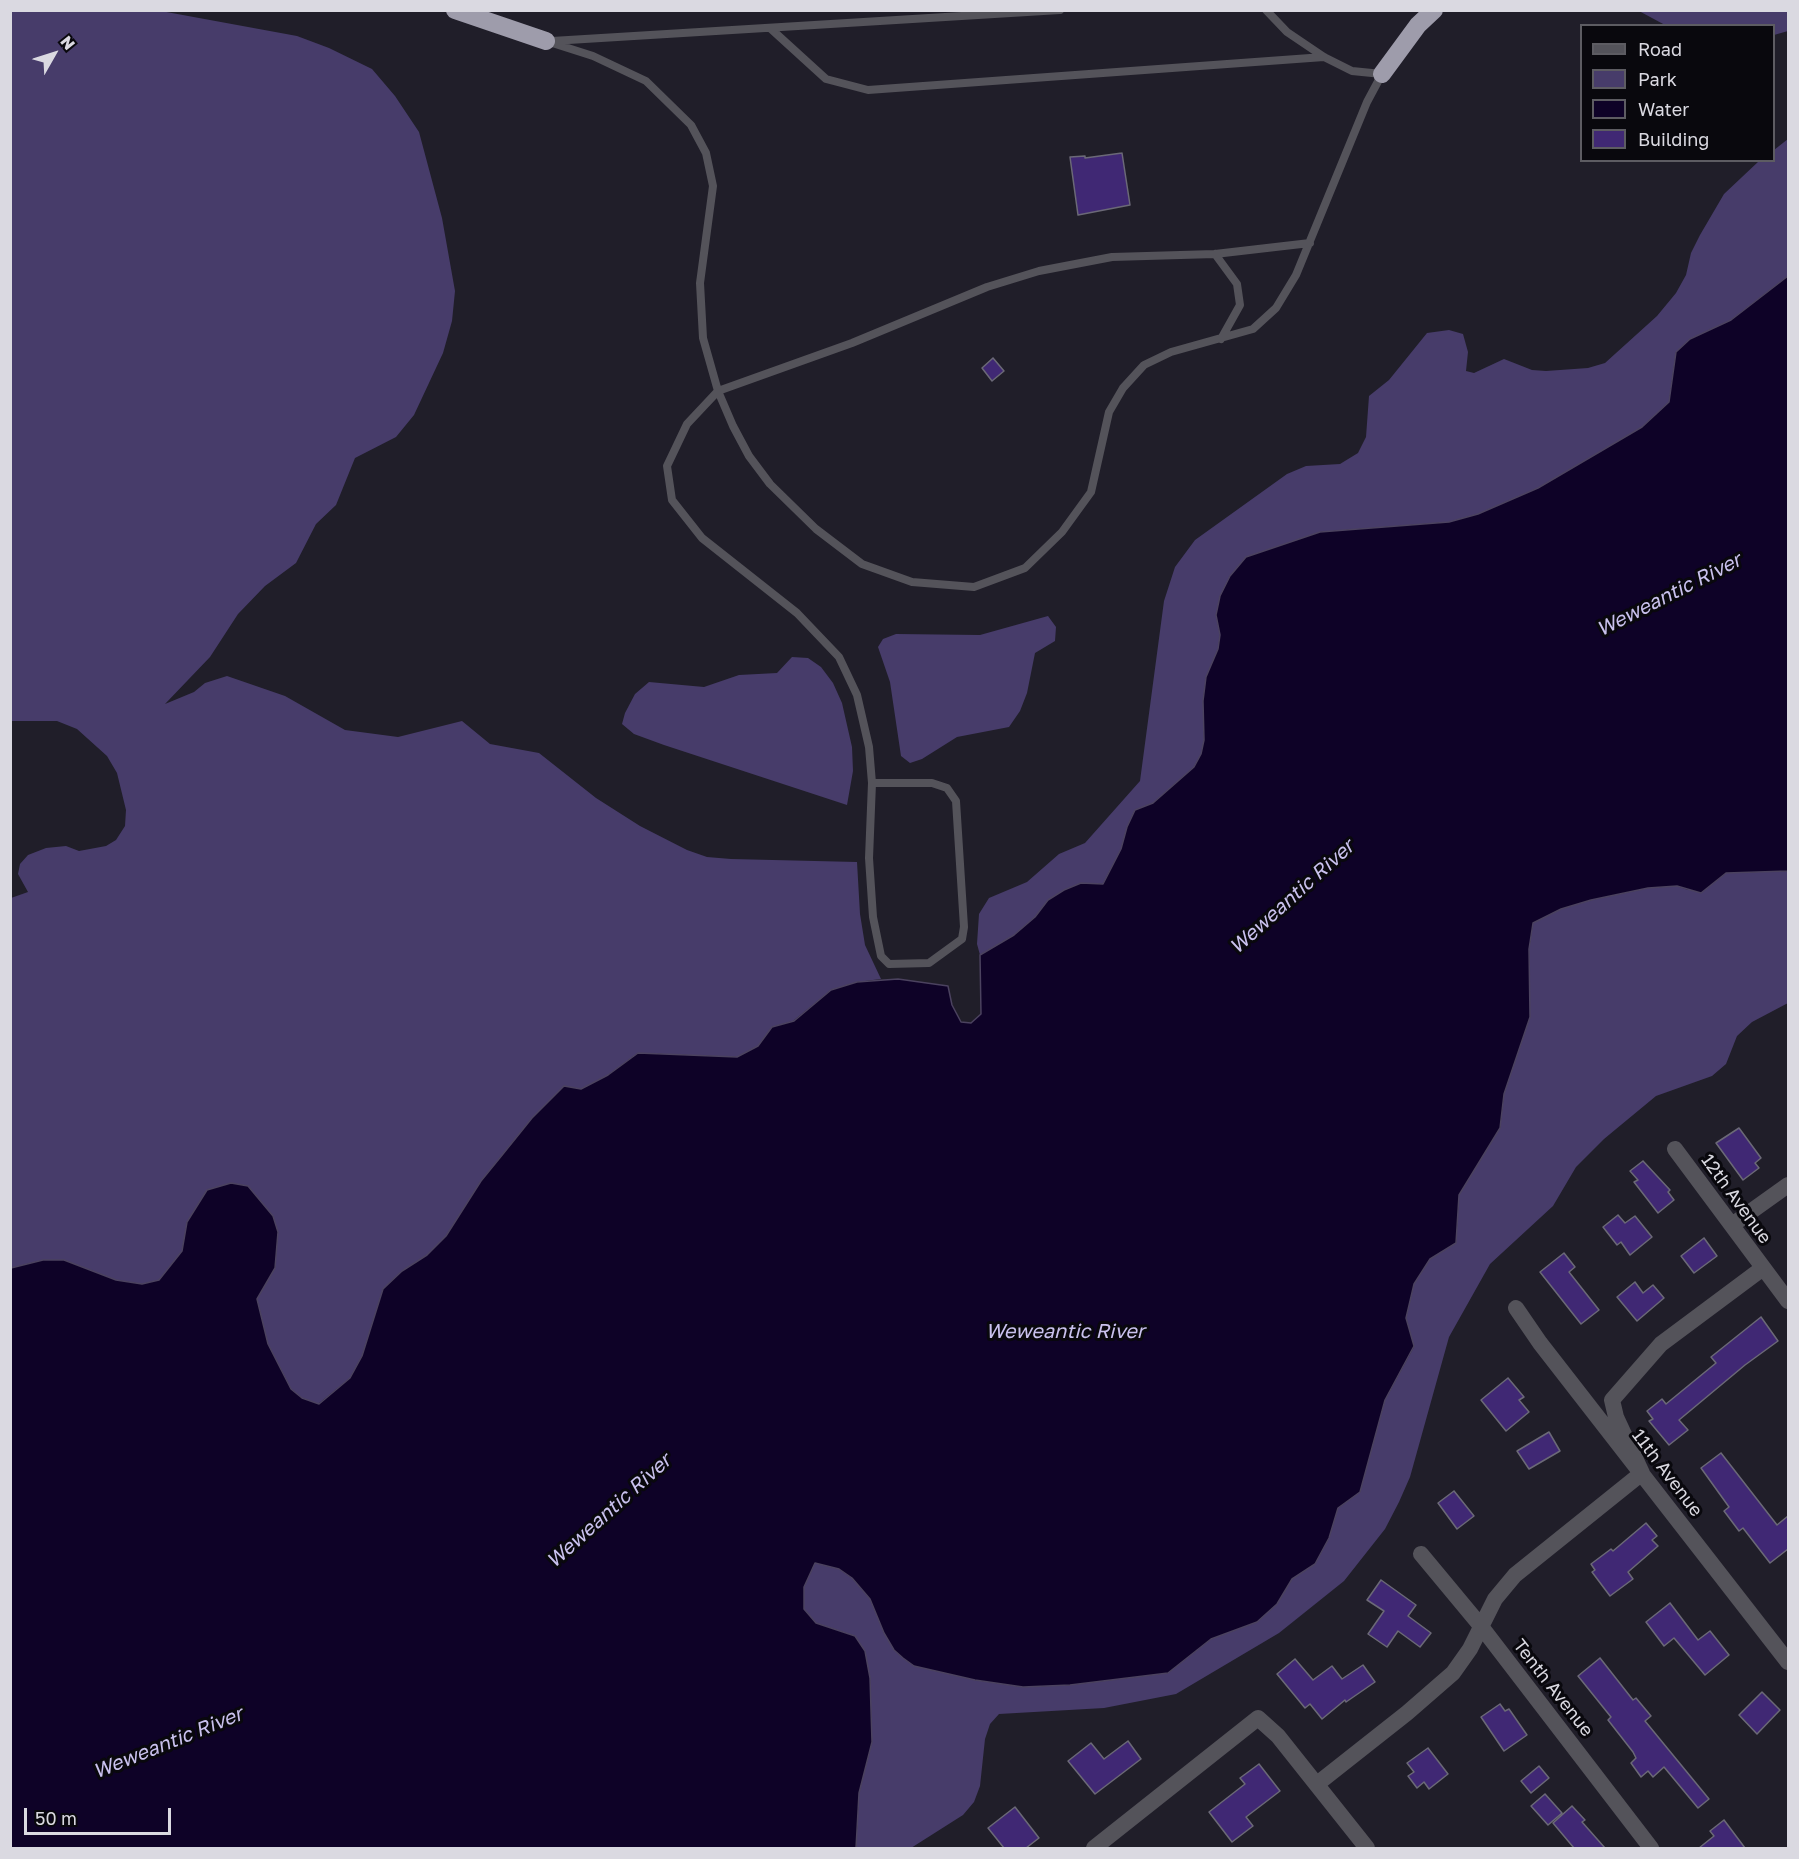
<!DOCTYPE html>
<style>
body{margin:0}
#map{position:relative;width:1799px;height:1859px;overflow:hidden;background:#201e29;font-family:"Golos Text",sans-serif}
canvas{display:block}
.frame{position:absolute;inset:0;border:12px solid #dad9e1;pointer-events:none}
.legend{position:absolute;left:1580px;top:24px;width:195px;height:138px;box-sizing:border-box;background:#09080d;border:2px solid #5d5c62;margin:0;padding:8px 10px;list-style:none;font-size:18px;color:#dad9e1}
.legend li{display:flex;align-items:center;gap:12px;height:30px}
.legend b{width:30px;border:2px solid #5d5c62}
.north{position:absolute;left:24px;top:24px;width:60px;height:60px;-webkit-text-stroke:4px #09080d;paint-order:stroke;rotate:51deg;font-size:16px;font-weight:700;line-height:24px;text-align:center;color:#dad9e1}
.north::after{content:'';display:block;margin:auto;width:21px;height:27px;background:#dad9e1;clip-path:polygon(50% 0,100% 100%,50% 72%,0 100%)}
.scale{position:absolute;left:24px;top:1808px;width:147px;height:27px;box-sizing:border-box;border:3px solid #dad9e1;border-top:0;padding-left:8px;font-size:18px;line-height:21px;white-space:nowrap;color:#dad9e1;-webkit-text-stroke:4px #09080d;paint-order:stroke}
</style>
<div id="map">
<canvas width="1799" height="1859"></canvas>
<div class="frame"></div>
<ul class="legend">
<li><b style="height:8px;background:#54535a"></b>Road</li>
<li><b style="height:16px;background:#473c6a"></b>Park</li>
<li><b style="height:16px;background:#0e0227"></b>Water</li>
<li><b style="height:16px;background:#402874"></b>Building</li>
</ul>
<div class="north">N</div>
<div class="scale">50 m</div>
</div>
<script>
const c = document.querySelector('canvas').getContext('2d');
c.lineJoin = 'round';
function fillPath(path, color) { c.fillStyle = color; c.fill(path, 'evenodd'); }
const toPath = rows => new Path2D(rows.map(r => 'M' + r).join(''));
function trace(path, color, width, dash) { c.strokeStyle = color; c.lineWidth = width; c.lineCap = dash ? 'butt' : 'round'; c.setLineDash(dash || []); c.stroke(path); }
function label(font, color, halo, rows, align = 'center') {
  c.font = font + ' "Golos Text",sans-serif'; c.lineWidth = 6; c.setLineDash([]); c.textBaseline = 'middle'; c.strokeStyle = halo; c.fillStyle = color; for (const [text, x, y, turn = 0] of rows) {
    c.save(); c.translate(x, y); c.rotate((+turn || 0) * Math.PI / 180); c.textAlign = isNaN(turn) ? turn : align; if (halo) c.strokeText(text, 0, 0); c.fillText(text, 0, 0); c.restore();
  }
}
const green = toPath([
 [11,11,161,11,297,36,329,48,372,69,395,96,419,132,442,218,455,291,452,321,443,353,414,415,396,437,355,458,336,505,316,524,296,563,265,586,238,614,210,657,165,704,194,692,205,683,227,676,285,696,345,730,398,737,462,721,490,744,539,753,596,798,640,826,687,850,707,857,731,859,857,862,860,914,865,945,881,979,857,982,831,990,793,1021,772,1027,758,1046,737,1057,638,1053,608,1075,532,1118,481,1181,446,1236,427,1255,402,1271,383,1289,362,1356,350,1378,318,1404,302,1398,291,1389,268,1344,257,1299,275,1268,187,1222,182,1251,160,1280,142,1284,116,1280,64,1260,43,1260,11,1268,11,898,28,892,18,874,20,864,28,855,46,848,66,846,79,851,106,846,116,840,125,826,126,810,117,773,107,756,77,729,57,721,11,721],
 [1639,11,1788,11,1788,31,1774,35,1774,26,1665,25],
 [1788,139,1788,276,1731,320,1690,339,1676,352,1669,402,1642,427,1610,447,1538,488,1478,514,1449,522,1320,532,1216,615,1220,635,1218,649,1206,678,1203,701,1204,740,1201,754,1194,767,1153,803,1135,810,1127,827,1121,849,1103,884,1081,883,1048,900,1035,917,1014,935,980,955,977,944,979,914,989,898,1027,882,1059,854,1085,843,1140,781,1164,601,1175,567,1195,540,1287,474,1306,466,1340,464,1358,453,1366,437,1369,396,1389,380,1427,333,1449,330,1463,334,1468,352,1466,371,1474,373,1504,359,1532,370,1546,371,1588,368,1605,363,1657,316,1676,293,1686,275,1691,253,1700,235,1724,194,1759,161,1774,160,1774,150],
 [1048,616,1056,627,1055,641,1035,653,1027,693,1020,711,1009,727,957,737,922,759,910,763,901,756,890,682,878,647,883,639,896,634,980,635],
 [792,657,808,658,821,667,833,683,842,703,852,747,853,771,847,805,664,745,634,734,622,724,625,713,635,694,649,682,704,687,739,675,777,673],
 [1788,871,1788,1003,1752,1022,1737,1036,1726,1064,1712,1076,1656,1096,1604,1139,1576,1167,1553,1206,1490,1264,1449,1337,1410,1477,1399,1502,1385,1529,1344,1581,1279,1633,1176,1694,1104,1708,999,1714,990,1724,985,1739,980,1786,974,1802,963,1815,911,1848,856,1848,859,1793,872,1742,855,1636,816,1623,804,1609,804,1587,815,1563,839,1569,852,1578,870,1599,884,1633,894,1650,903,1658,914,1665,975,1680,1023,1687,1070,1685,1168,1673,1211,1639,1257,1622,1277,1604,1292,1579,1315,1564,1329,1538,1338,1508,1360,1491,1385,1400,1414,1347,1406,1318,1414,1284,1430,1259,1456,1243,1459,1195,1500,1128,1504,1094,1530,1017,1529,949,1533,923,1561,909,1591,900,1648,888,1677,886,1688,890,1715,882,1726,873]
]);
const water = toPath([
 [1788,276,1788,871,1726,873,1701,893,1677,886,1648,888,1591,900,1561,909,1533,923,1529,949,1530,1017,1504,1094,1500,1128,1459,1195,1456,1243,1430,1259,1414,1284,1406,1318,1414,1346,1385,1400,1360,1492,1338,1508,1329,1538,1315,1564,1292,1579,1277,1604,1257,1622,1211,1639,1168,1673,1070,1685,1023,1687,975,1680,914,1666,903,1658,894,1650,884,1633,870,1599,852,1578,839,1569,815,1563,804,1587,804,1609,816,1623,855,1636,865,1651,870,1678,872,1742,859,1793,856,1848,11,1848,11,1268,43,1260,64,1260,116,1280,142,1284,159,1280,182,1251,187,1222,207,1190,231,1183,248,1186,273,1216,278,1232,275,1268,257,1299,268,1344,291,1389,302,1398,319,1404,350,1378,362,1356,383,1289,402,1271,427,1255,446,1236,481,1181,503,1154,532,1118,564,1086,581,1089,608,1075,638,1053,737,1057,758,1046,772,1027,794,1021,831,990,857,982,898,979,948,986,952,1005,961,1022,971,1023,981,1014,980,955,1014,935,1035,917,1048,900,1064,890,1081,883,1103,884,1121,849,1127,827,1135,810,1153,803,1194,767,1201,754,1204,740,1203,701,1206,677,1218,649,1220,635,1216,615,1220,596,1230,576,1246,557,1320,532,1449,522,1478,514,1538,488,1642,427,1669,402,1676,352,1690,339,1731,320,1788,276]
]);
const building = toPath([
 [1122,153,1130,205,1078,215,1070,157,1085,156,1085,158,1122,153],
 [993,358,1004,371,992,381,982,368,993,358],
 [1739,1128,1761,1158,1755,1163,1759,1168,1743,1180,1716,1143,1739,1128],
 [1643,1161,1670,1190,1668,1192,1674,1200,1658,1213,1634,1182,1638,1180,1630,1171,1643,1161],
 [1618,1215,1625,1223,1635,1216,1652,1237,1630,1255,1621,1242,1617,1245,1603,1227,1618,1215],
 [1704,1238,1717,1256,1694,1273,1681,1256,1704,1238],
 [1564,1253,1575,1267,1569,1272,1599,1310,1581,1324,1540,1272,1564,1253],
 [1635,1282,1643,1293,1653,1285,1664,1298,1637,1321,1617,1297,1635,1282],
 [1761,1317,1778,1341,1745,1365,1679,1420,1688,1430,1669,1445,1649,1421,1653,1419,1647,1411,1662,1399,1666,1404,1716,1363,1711,1357,1761,1317],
 [1508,1378,1524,1397,1519,1400,1529,1412,1506,1431,1481,1400,1508,1378],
 [1549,1432,1560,1451,1529,1469,1517,1451,1549,1432],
 [1721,1453,1777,1525,1788,1516,1788,1549,1770,1563,1743,1528,1739,1531,1724,1511,1729,1507,1701,1468,1721,1453],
 [1454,1491,1474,1516,1457,1529,1438,1503,1454,1491],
 [1646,1523,1657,1536,1652,1540,1658,1546,1628,1572,1633,1579,1610,1596,1592,1572,1595,1570,1591,1564,1611,1549,1613,1551,1646,1523],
 [1381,1580,1416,1605,1408,1616,1431,1633,1420,1647,1398,1631,1387,1647,1368,1634,1384,1611,1367,1600,1381,1580],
 [1670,1603,1698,1640,1710,1631,1729,1655,1705,1675,1674,1638,1664,1646,1646,1622,1670,1603],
 [1600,1658,1633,1700,1636,1698,1651,1716,1645,1721,1709,1799,1698,1808,1664,1767,1653,1777,1648,1771,1641,1777,1631,1763,1636,1758,1633,1752,1608,1720,1611,1717,1578,1676,1600,1658],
 [1295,1659,1313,1680,1332,1666,1342,1679,1363,1665,1375,1682,1346,1702,1345,1700,1322,1719,1310,1704,1305,1708,1277,1674,1295,1659],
 [1762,1692,1780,1710,1757,1734,1739,1715,1762,1692],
 [1500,1704,1505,1711,1509,1709,1527,1735,1504,1751,1481,1717,1500,1704],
 [1128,1741,1141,1759,1095,1794,1068,1761,1091,1743,1104,1759,1128,1741],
 [1428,1748,1448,1774,1429,1789,1424,1782,1417,1788,1408,1776,1414,1772,1407,1763,1428,1748],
 [1259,1764,1280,1791,1246,1817,1253,1826,1232,1842,1209,1812,1245,1784,1240,1778,1259,1764],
 [1539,1766,1549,1778,1531,1793,1521,1781,1539,1766],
 [1545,1794,1562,1813,1548,1825,1531,1806,1545,1794],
 [1572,1806,1585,1820,1582,1822,1605,1848,1574,1848,1553,1823,1572,1806],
 [1015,1807,1039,1838,1026,1848,1004,1848,988,1828,1015,1807],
 [1724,1820,1745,1848,1699,1848,1714,1836,1710,1831,1724,1820]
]);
const service = toPath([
 [770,28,826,79,868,90,1324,57],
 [546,41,593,56,646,81,691,125,706,153,713,186,700,283,703,338,718,391,733,426,749,456,770,484,816,529,862,564,912,582,974,587,1025,568,1062,532,1091,492,1109,412,1123,388,1144,365,1171,352,1253,329,1276,308,1296,275,1367,102,1382,74,1352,71,1324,57,1287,32,1266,10],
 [552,41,1060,10],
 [1215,254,1237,284,1240,305,1221,339],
 [872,783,869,858,873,917,881,956,889,964,929,963,962,939,964,927,956,801,947,788,932,783,872,783,869,747,857,695,839,657,797,613,702,538,672,500,667,466,687,424,718,391,852,343,987,287,1039,271,1112,257,1215,254,1310,243]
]);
const minor = toPath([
 [1675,1149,1788,1301],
 [1732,1225,1788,1185],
 [1516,1308,1540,1343,1788,1662],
 [1421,1554,1480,1625,1651,1848],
 [1317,1784,1407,1713,1453,1673,1470,1649,1495,1599,1515,1575,1642,1473,1616,1417,1612,1400,1661,1344,1763,1268],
 [1094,1848,1258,1718,1278,1736,1367,1848]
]);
const motorway = toPath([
 [455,10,546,41],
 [1382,74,1418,25,1434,10]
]);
const streetNames = [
 ["12th Avenue",1736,1199,54],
 ["11th Avenue",1667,1473,53],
 ["Tenth Avenue",1553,1688,52]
];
const waterNames = [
 ["Weweantic River",1669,595,-27],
 ["Weweantic River",1292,897,-42],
 ["Weweantic River",1065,1332],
 ["Weweantic River",609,1511,-42],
 ["Weweantic River",168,1743,-22]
];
fillPath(green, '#473c6a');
fillPath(water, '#0e0227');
trace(water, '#4b425f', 1.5);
fillPath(building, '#402874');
trace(building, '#6b6977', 1.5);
trace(service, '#54535a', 8);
trace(minor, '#54535a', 16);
trace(motorway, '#9e9cab', 18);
label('18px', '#dad9e1', '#09080d', streetNames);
label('italic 20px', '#c9c1ed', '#09080d', waterNames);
</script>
